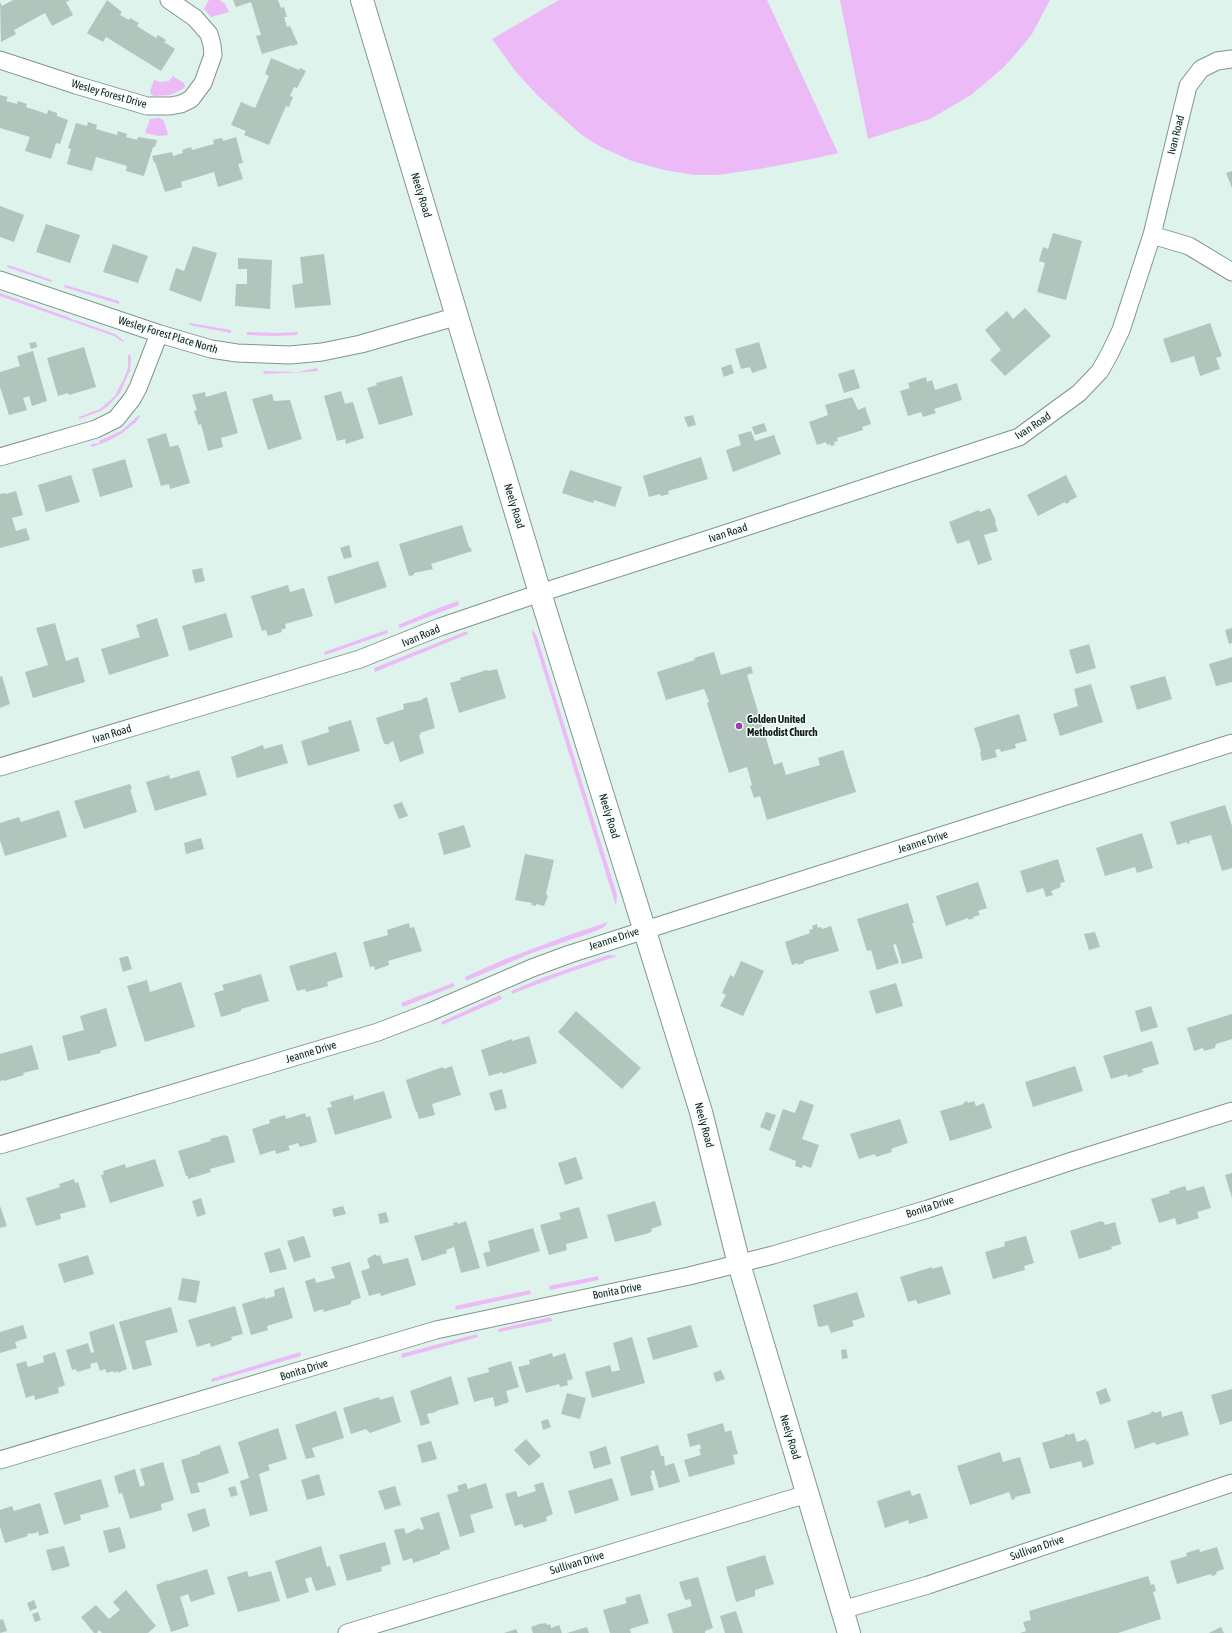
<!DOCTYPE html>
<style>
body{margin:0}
canvas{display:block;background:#def3eb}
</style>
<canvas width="1232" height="1633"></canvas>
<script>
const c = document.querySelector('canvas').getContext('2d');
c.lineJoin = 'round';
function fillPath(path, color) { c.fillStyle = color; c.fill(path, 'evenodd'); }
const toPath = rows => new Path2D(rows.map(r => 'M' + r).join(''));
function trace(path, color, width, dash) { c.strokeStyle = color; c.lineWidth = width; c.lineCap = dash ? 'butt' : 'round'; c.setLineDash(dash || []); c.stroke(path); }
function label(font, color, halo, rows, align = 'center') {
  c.font = font + ' "Asap Condensed",sans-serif'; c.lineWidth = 3; c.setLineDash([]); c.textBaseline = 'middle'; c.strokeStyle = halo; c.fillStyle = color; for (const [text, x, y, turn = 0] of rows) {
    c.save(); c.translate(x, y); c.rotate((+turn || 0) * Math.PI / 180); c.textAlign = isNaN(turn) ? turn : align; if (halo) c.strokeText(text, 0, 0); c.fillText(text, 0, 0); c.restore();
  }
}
const green = toPath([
 [209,0,220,0,225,4,229,12,211,17,204,9],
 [559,0,767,0,838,153,812,159,759,169,717,175,695,175,664,170,632,161,601,147,583,136,538,96,516,72,492,39],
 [840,0,1050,0,1032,34,1019,50,1003,68,971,95,930,119,868,139],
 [173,76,184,83,185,87,183,89,170,95,154,96,151,94,150,91,154,80,160,82,169,81],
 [160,118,164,121,168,135,159,136,145,133,150,119],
 [8,265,52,280,51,282,7,267],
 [65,285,119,301,119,304,64,287],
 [0,293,68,317,75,321,75,320,115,334,124,341,123,342,114,336,0,296],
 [190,323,231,330,231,333,189,325],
 [247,332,277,333,298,332,297,335,273,336,247,335],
 [128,355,130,355,131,358,130,370,120,393,108,406,101,411,79,419,79,417,100,409,115,396,124,378,128,368],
 [317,368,318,371,305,372,263,374,264,371,298,372],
 [139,415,140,416,136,422,121,434,106,442,92,447,91,444,100,443,99,441,121,431],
 [458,601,459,605,400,628,398,625,441,607],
 [387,630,388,633,325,655,324,652],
 [533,630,537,637,617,895,616,906,532,633],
 [467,631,468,634,375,672,374,668],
 [608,922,604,927,596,931,532,953,466,981,465,977,503,960,569,935],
 [608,955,617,956,564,974,512,994,511,991,542,978],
 [453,983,455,986,403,1007,401,1003],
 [500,995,502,999,442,1025,441,1022],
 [598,1276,599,1280,550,1290,549,1286],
 [530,1290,531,1294,456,1310,455,1306],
 [551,1317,552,1321,499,1332,498,1329],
 [477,1334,478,1337,402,1358,401,1354],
 [300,1352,301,1356,212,1382,211,1379]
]);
const building = toPath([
 [13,0,70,0,66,2,73,15,52,26,45,13,14,30,16,34,1,42,0,2,2,6],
 [107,0,122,12,120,15,129,20,130,18,139,23,137,26,156,38,158,35,166,40,164,42,175,49,161,71,106,37,103,42,87,33],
 [233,0,278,0,281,8,284,7,287,17,284,17,287,27,290,26,298,44,292,46,292,45,262,54,256,36,261,35,251,2,236,7],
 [271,58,299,70,300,68,306,71,297,88,294,87,290,96,293,97,289,107,286,106,269,145,244,135,246,131,231,125,241,102,255,108,269,76,265,74],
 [0,95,8,97,6,101,17,104,18,101,27,104,26,107,47,114,48,110,57,113,57,116,68,120,60,144,56,143,51,159,25,151,30,137,0,128],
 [88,122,97,125,96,129,117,135,118,131,127,134,126,137,137,140,138,137,157,140,155,147,153,147,144,176,126,171,127,166,96,157,92,171,67,164,71,149,68,148,76,123,87,126],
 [236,137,243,163,238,164,243,179,218,187,214,172,181,182,182,187,165,192,155,162,154,163,152,156,172,152,173,156,183,153,182,150,191,147,192,150,214,144,213,140,222,138,223,141],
 [1232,171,1232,188,1226,173],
 [0,206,24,215,14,242,0,237],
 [46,224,80,235,70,263,36,252],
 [1053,233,1082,241,1066,300,1037,292,1045,263,1039,261,1043,247,1048,249],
 [113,244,148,256,138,283,103,272],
 [193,246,217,253,201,302,169,290,176,268,184,271],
 [324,254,331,305,295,308,292,285,303,283,300,257],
 [238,258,272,260,270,309,235,306,236,284,247,284,247,269,238,269],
 [1025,308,1051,336,1005,376,990,360,1001,350,985,330,1007,311,1013,319],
 [1210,323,1222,356,1216,358,1220,369,1200,376,1194,356,1171,363,1163,339],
 [36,342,37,347,31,349,29,343],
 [759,342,767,368,752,373,750,367,741,369,735,349],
 [84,347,96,387,69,395,68,393,58,396,47,358],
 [33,351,47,401,32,406,29,396,23,398,27,410,9,415,0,387,0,372,20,366,17,356],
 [731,364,734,373,724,377,721,368],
 [854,369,860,388,844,393,838,374],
 [402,376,413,415,379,425,367,388,377,385,376,383],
 [926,377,927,382,932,380,935,390,957,383,962,400,934,409,936,413,923,417,921,412,908,416,900,391,910,388,908,383],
 [226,391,238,433,221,438,223,447,208,451,201,424,198,425,198,424,194,411,197,410,192,395,205,392,206,397],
 [341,391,345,404,353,402,364,438,346,444,345,439,337,441,324,396],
 [272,394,274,401,290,400,302,439,268,450,252,399],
 [852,397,858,410,865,407,871,424,862,427,863,430,837,438,838,441,834,442,835,445,831,446,830,444,827,445,826,442,817,445,809,422,828,415,825,405],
 [693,415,696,425,688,427,684,417],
 [764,423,767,431,755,435,752,427],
 [751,431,755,441,774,435,781,454,733,472,726,450,741,445,738,435],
 [166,433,170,447,178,445,180,449,190,483,170,489,169,484,161,486,147,439],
 [701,457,708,479,668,491,669,494,661,496,660,494,649,497,643,476],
 [125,459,133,487,100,497,92,469],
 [570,470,622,487,615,507,594,500,593,503,562,493],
 [71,475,80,502,46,512,38,485],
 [1066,475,1077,497,1069,501,1070,502,1066,504,1065,502,1038,516,1027,495],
 [16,491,23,515,12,518,16,531,26,528,30,540,0,548,0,494,5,493,6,494],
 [990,508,996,521,995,522,998,531,984,535,992,560,978,565,969,540,957,544,949,522,979,510,980,512],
 [462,525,469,547,470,547,472,551,431,564,433,569,414,573,414,575,409,576,399,544],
 [349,545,352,557,344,559,340,548],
 [378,561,387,587,335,604,327,577],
 [202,568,205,581,195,583,192,570],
 [288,585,290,592,304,588,313,616,285,624,286,628,281,630,282,632,268,636,266,630,262,631,251,596],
 [226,613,233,637,189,651,182,626],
 [157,618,169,656,109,675,101,649,140,637,136,625],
 [55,623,66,661,78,657,85,682,33,698,25,672,48,665,36,628],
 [1232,628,1232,643,1229,644,1225,630],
 [1089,644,1096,668,1076,674,1069,650],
 [714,652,721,675,751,666,753,673,747,675,774,765,782,762,786,775,820,765,818,758,843,750,856,792,767,820,760,796,754,798,750,786,752,785,747,767,729,773,707,703,709,702,704,689,666,700,657,672,695,660,694,658],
 [1232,657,1232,682,1216,686,1209,664],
 [497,669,506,698,459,713,450,683,461,680,460,678,487,670,488,671],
 [2,676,10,704,0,708,0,677],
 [1165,676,1172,699,1137,710,1130,686],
 [1091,684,1103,722,1060,736,1053,714,1078,706,1074,689],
 [427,697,435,728,420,733,421,734,419,735,424,753,400,762,393,741,387,745,387,744,384,744,376,718,404,709,403,704,422,700,422,699],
 [1019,714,1027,741,1015,744,1016,748,1001,752,1000,749,995,750,997,757,982,761,980,753,981,751,974,728],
 [351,720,360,751,308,766,301,741,329,732,328,727],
 [282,744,288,763,237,778,231,757,263,745,264,749],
 [199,770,207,795,155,811,146,782,169,775,170,779],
 [130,784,132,789,130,789,137,812,84,829,74,801],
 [402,802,408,816,399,819,393,805],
 [1225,805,1232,826,1232,868,1222,871,1211,835,1189,841,1190,843,1187,844,1187,842,1177,845,1170,822],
 [59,810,67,837,5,856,0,840,0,823,19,817,21,822],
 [464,825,471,847,444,855,438,833],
 [1142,833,1153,868,1137,873,1135,867,1105,876,1096,848],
 [201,838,204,849,186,854,184,843],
 [525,854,554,860,546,894,548,896,544,906,536,904,536,906,531,905,532,903,515,900],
 [1058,859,1065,882,1060,883,1061,887,1051,891,1053,895,1046,897,1043,888,1027,893,1020,871],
 [978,882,987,908,978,911,980,915,973,917,974,918,969,920,968,918,946,926,936,896],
 [908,903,914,923,912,923,923,958,902,964,896,944,893,945,899,963,877,970,871,950,867,951,857,919],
 [409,923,410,928,414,927,422,951,388,961,389,965,375,970,374,966,370,967,363,942,388,935,387,930],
 [817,924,818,928,821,927,822,929,831,926,839,951,804,961,804,963,798,965,798,963,792,965,785,942,810,933,809,930,813,929,812,926],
 [1095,932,1100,947,1089,950,1084,934],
 [336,952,343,977,327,982,328,986,306,992,305,989,297,991,289,966],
 [128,956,132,969,123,972,119,958],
 [741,961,764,971,743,1016,720,1006,726,995,722,993,730,975,734,977],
 [261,974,269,1001,241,1009,241,1011,221,1017,214,993,224,990,222,985],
 [147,980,150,992,181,982,195,1027,145,1042,127,986],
 [896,983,903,1006,876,1014,869,991],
 [1151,1006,1158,1027,1141,1032,1135,1011],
 [106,1008,117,1046,100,1051,101,1053,68,1061,62,1036,84,1030,80,1016],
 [576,1011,641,1068,622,1089,558,1032],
 [1232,1014,1232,1039,1216,1044,1215,1048,1204,1051,1203,1048,1194,1051,1187,1028],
 [529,1036,537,1063,503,1074,502,1072,489,1076,481,1050,512,1039,512,1041],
 [1152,1041,1159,1064,1142,1069,1143,1072,1128,1077,1127,1074,1111,1079,1103,1056],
 [32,1045,39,1069,23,1073,24,1075,4,1081,3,1080,0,1081,0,1054],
 [452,1066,461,1095,432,1104,435,1115,419,1119,417,1112,416,1112,406,1080,443,1067,444,1069],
 [1075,1066,1083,1091,1033,1107,1025,1082],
 [502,1089,507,1108,495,1111,489,1093],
 [384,1091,392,1118,335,1135,327,1108,332,1107,330,1102,353,1095,354,1100],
 [800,1100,814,1105,802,1139,819,1145,811,1168,803,1165,802,1168,795,1166,796,1161,769,1150,783,1109,795,1113],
 [967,1101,968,1103,974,1101,976,1106,984,1103,992,1128,950,1141,940,1111,964,1104,963,1103],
 [766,1112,776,1115,770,1131,760,1127],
 [305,1113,306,1117,310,1116,317,1142,300,1147,298,1143,288,1146,290,1150,276,1154,275,1150,260,1155,252,1129,270,1123,269,1120,285,1115,286,1119],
 [900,1119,908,1143,891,1149,892,1152,876,1157,875,1154,859,1159,850,1134],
 [225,1135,226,1136,228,1136,235,1162,210,1169,211,1172,188,1179,188,1176,186,1176,178,1151,211,1141,210,1139],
 [576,1157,583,1179,565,1185,558,1163],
 [155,1159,164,1186,110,1203,101,1175,104,1174,103,1171,125,1164,126,1168],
 [1232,1173,1232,1198,1225,1175],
 [74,1179,75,1183,78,1182,86,1207,60,1214,61,1219,36,1226,26,1198,60,1187,59,1184],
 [1185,1186,1187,1191,1204,1186,1211,1208,1197,1212,1199,1218,1177,1225,1175,1218,1159,1223,1151,1199,1170,1193,1169,1191],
 [201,1198,206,1214,197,1217,192,1201],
 [655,1201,662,1225,651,1229,652,1231,649,1233,615,1242,607,1215],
 [0,1206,7,1226,0,1228],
 [343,1206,346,1214,334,1217,332,1209],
 [579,1207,588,1238,566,1244,567,1250,549,1255,540,1225,561,1219,559,1213],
 [386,1212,389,1222,380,1224,378,1214],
 [466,1221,480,1268,461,1273,454,1247,446,1250,447,1253,422,1261,414,1236,454,1225,453,1223,457,1222,458,1224],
 [1101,1221,1102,1222,1104,1222,1105,1225,1115,1222,1121,1244,1111,1247,1112,1249,1079,1259,1070,1231],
 [533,1228,540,1251,487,1267,483,1253,492,1251,490,1251,488,1241],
 [304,1236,311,1257,294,1262,287,1241],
 [1026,1236,1034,1263,1024,1266,1025,1270,993,1279,985,1252,1005,1246,1004,1242],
 [280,1248,287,1269,270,1273,264,1253],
 [375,1254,377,1256,380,1255,383,1264,408,1258,416,1285,381,1296,380,1293,369,1296,361,1271,370,1268,367,1259],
 [88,1255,94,1274,64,1283,58,1264],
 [350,1262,361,1298,351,1301,351,1304,324,1312,323,1309,314,1312,305,1281,315,1278,316,1283,335,1278,331,1267],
 [942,1266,951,1294,918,1304,916,1300,908,1302,900,1277,932,1267,932,1269],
 [182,1278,200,1281,196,1303,178,1300],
 [284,1287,293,1318,267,1326,268,1330,251,1335,242,1304,265,1297,265,1299,275,1296,274,1290],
 [857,1292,865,1317,852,1321,854,1326,831,1333,828,1325,820,1327,818,1326,813,1305],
 [235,1306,243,1334,231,1337,232,1340,211,1347,210,1343,197,1347,188,1320],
 [171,1307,178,1332,145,1341,152,1365,133,1370,119,1322],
 [114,1324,127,1369,118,1373,118,1371,114,1373,113,1371,107,1373,105,1369,100,1371,97,1362,90,1364,91,1368,77,1372,76,1369,72,1370,66,1350,88,1343,91,1353,94,1352,89,1332],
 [23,1325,27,1338,15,1342,17,1348,0,1353,0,1332],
 [691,1325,698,1347,653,1360,647,1338],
 [632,1337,645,1383,592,1398,585,1372,610,1365,612,1372,620,1370,613,1343],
 [846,1349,848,1358,842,1359,841,1350],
 [55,1352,65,1385,58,1388,59,1393,35,1400,34,1395,26,1398,16,1364,26,1361,28,1367,44,1362,43,1356],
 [552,1353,553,1357,565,1353,573,1379,567,1381,568,1385,560,1387,559,1384,526,1393,518,1367,530,1364,529,1360],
 [511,1361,519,1387,506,1391,509,1402,495,1407,493,1397,474,1402,467,1378,489,1372,488,1368],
 [721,1370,725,1379,716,1382,713,1373],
 [451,1376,459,1404,436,1411,436,1412,427,1414,430,1423,421,1426,410,1391],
 [1106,1388,1111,1401,1100,1405,1096,1392],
 [1232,1389,1232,1421,1220,1425,1211,1395],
 [567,1393,586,1398,580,1419,561,1414],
 [393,1396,401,1422,370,1433,366,1429,351,1434,343,1408,379,1397,380,1400],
 [336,1411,344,1438,312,1448,315,1457,306,1459,295,1425],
 [1154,1411,1154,1413,1161,1411,1162,1417,1182,1411,1189,1435,1156,1445,1155,1442,1135,1449,1127,1421,1150,1414,1150,1413],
 [548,1419,551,1427,543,1430,541,1421],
 [723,1423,725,1432,731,1430,738,1454,733,1455,735,1464,689,1477,684,1460,701,1455,699,1449,701,1449,700,1444,690,1447,687,1434],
 [278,1428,287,1459,268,1465,270,1470,259,1474,268,1511,250,1516,240,1481,249,1478,238,1442],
 [1074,1433,1077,1442,1086,1439,1087,1442,1088,1441,1094,1464,1083,1468,1081,1461,1050,1469,1042,1443,1065,1436,1065,1434,1067,1434,1068,1435],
 [526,1439,541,1456,529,1466,514,1450],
 [431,1441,437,1459,422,1463,417,1445],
 [220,1445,229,1473,201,1483,201,1482,197,1483,200,1492,191,1494,181,1460,200,1454,200,1452],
 [658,1445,661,1456,664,1456,665,1466,674,1463,680,1482,659,1488,654,1470,651,1471,652,1475,650,1476,654,1490,631,1496,620,1457],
 [606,1446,611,1464,594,1469,589,1452],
 [1000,1452,1003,1462,1020,1457,1031,1493,1015,1497,1015,1499,1012,1500,1009,1492,970,1505,957,1466],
 [163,1462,174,1500,161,1504,162,1510,130,1519,122,1493,119,1494,114,1476,135,1469,140,1487,145,1485,140,1469],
 [319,1474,325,1495,307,1500,301,1480],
 [612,1478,619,1500,575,1514,568,1491],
 [101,1479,109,1507,80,1515,81,1520,64,1525,54,1493],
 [543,1482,553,1514,546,1517,547,1521,524,1528,522,1524,515,1526,505,1494,516,1491,518,1497,536,1491,534,1485],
 [466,1483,468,1489,486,1483,493,1508,470,1515,475,1532,460,1537,447,1495,459,1491,457,1486],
 [235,1486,238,1495,231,1497,228,1488],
 [395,1486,401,1505,385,1510,378,1491],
 [910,1490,912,1496,920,1493,928,1518,909,1524,908,1520,885,1528,877,1501],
 [40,1503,49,1533,39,1536,38,1531,36,1533,27,1534,28,1536,5,1543,0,1527,0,1510,12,1506,14,1511],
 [205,1508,210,1526,193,1532,187,1514],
 [439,1512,450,1549,440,1552,440,1554,413,1563,412,1558,403,1561,394,1530,404,1528,406,1534,419,1528,420,1530,424,1529,420,1518],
 [120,1527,126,1548,109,1553,103,1531],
 [385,1542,391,1564,381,1567,382,1571,347,1581,339,1555],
 [64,1546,70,1566,52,1571,46,1550],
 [321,1546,327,1567,330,1566,336,1585,316,1591,311,1577,305,1579,309,1592,287,1599,275,1561],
 [1217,1547,1224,1569,1216,1572,1217,1574,1212,1576,1211,1574,1177,1584,1170,1561,1187,1556,1186,1553,1199,1549,1200,1552],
 [765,1555,774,1584,755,1590,755,1596,736,1602,726,1567],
 [207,1569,215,1594,191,1602,188,1594,180,1597,189,1626,171,1632,156,1585,168,1580,168,1581],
 [247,1571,249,1577,271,1571,280,1601,238,1612,227,1577],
 [1148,1576,1151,1585,1154,1584,1156,1591,1153,1592,1161,1619,1118,1633,1020,1633,1026,1631,1023,1622,1031,1620,1029,1611],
 [698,1577,713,1628,705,1631,705,1633,673,1633,667,1614,692,1606,690,1599,685,1600,679,1582],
 [126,1590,156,1626,148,1633,102,1633,99,1630,97,1633,94,1633,81,1617,96,1605,109,1619,120,1610,113,1602],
 [640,1594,649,1623,630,1629,631,1633,610,1633,603,1610,627,1603,625,1598],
 [34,1600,37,1608,30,1611,27,1603],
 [736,1611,743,1633,725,1633,720,1616],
 [38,1612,41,1620,35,1622,32,1614],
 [3,1619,7,1631,0,1633,0,1620],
 [542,1623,542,1624,546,1623,547,1625,550,1624,551,1628,559,1625,562,1633,533,1633,531,1627],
 [587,1627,589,1633,567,1633],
 [1221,1627,1224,1633,1209,1633],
 [516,1629,518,1633,504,1633]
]);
const minor = toPath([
 [0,60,76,85,147,106,170,106,181,104,191,99,203,83,213,55,212,45,209,34,195,18,169,0],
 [1152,235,1189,246,1232,272],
 [0,280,160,334,211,349,237,353,290,355,322,352,361,344,458,316],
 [0,457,96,429,116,419,132,399,138,388,159,334],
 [0,767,360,659,440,627,540,593,712,538,1019,437,1079,393,1100,371,1110,353,1121,330,1152,235,1188,86,1201,69,1217,61,1232,59],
 [0,1145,378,1032,430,1012,532,968,570,954,1232,743],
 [0,1460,436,1330,689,1276,773,1255,928,1209,1072,1161,1232,1111],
 [842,1610,928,1585,1232,1483],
 [347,1633,807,1494]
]);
const tertiary = toPath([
 [362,0,540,593,701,1112,739,1264,849,1633]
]);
const markers = [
 [739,726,4,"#993faa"]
];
const streetNames = [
 ["Wesley Forest Drive",109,94,16],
 ["Ivan Road",1176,135,-76],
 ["Neely Road",421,195,73],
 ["Wesley Forest Place North",168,335,17],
 ["Ivan Road",1033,426,-33],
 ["Neely Road",514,506,73],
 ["Ivan Road",728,533,-18],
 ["Ivan Road",421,636,-23],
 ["Ivan Road",112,734,-17],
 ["Neely Road",609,816,73],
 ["Jeanne Drive",923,842,-18],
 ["Jeanne Drive",614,939,-18],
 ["Jeanne Drive",311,1052,-17],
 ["Neely Road",704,1125,75],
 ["Bonita Drive",930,1207,-18],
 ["Bonita Drive",617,1291,-11],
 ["Bonita Drive",304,1370,-17],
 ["Neely Road",790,1437,73],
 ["Sullivan Drive",1037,1548,-19],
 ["Sullivan Drive",577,1563,-17]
];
const poiNames = [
 ["Golden United",747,720],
 ["Methodist Church",747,733]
];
fillPath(green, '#ecbaf6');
fillPath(building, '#b1c5bd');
trace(minor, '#82958e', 19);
trace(tertiary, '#82958e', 24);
trace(minor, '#fff', 17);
trace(tertiary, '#fff', 22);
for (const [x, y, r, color] of markers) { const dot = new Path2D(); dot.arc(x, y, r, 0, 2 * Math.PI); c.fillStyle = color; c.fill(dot); trace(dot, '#f2fef9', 1.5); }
label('11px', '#151c1a', '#f2fef9', streetNames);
label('bold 11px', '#151c1a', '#f2fef9', poiNames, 'left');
</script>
